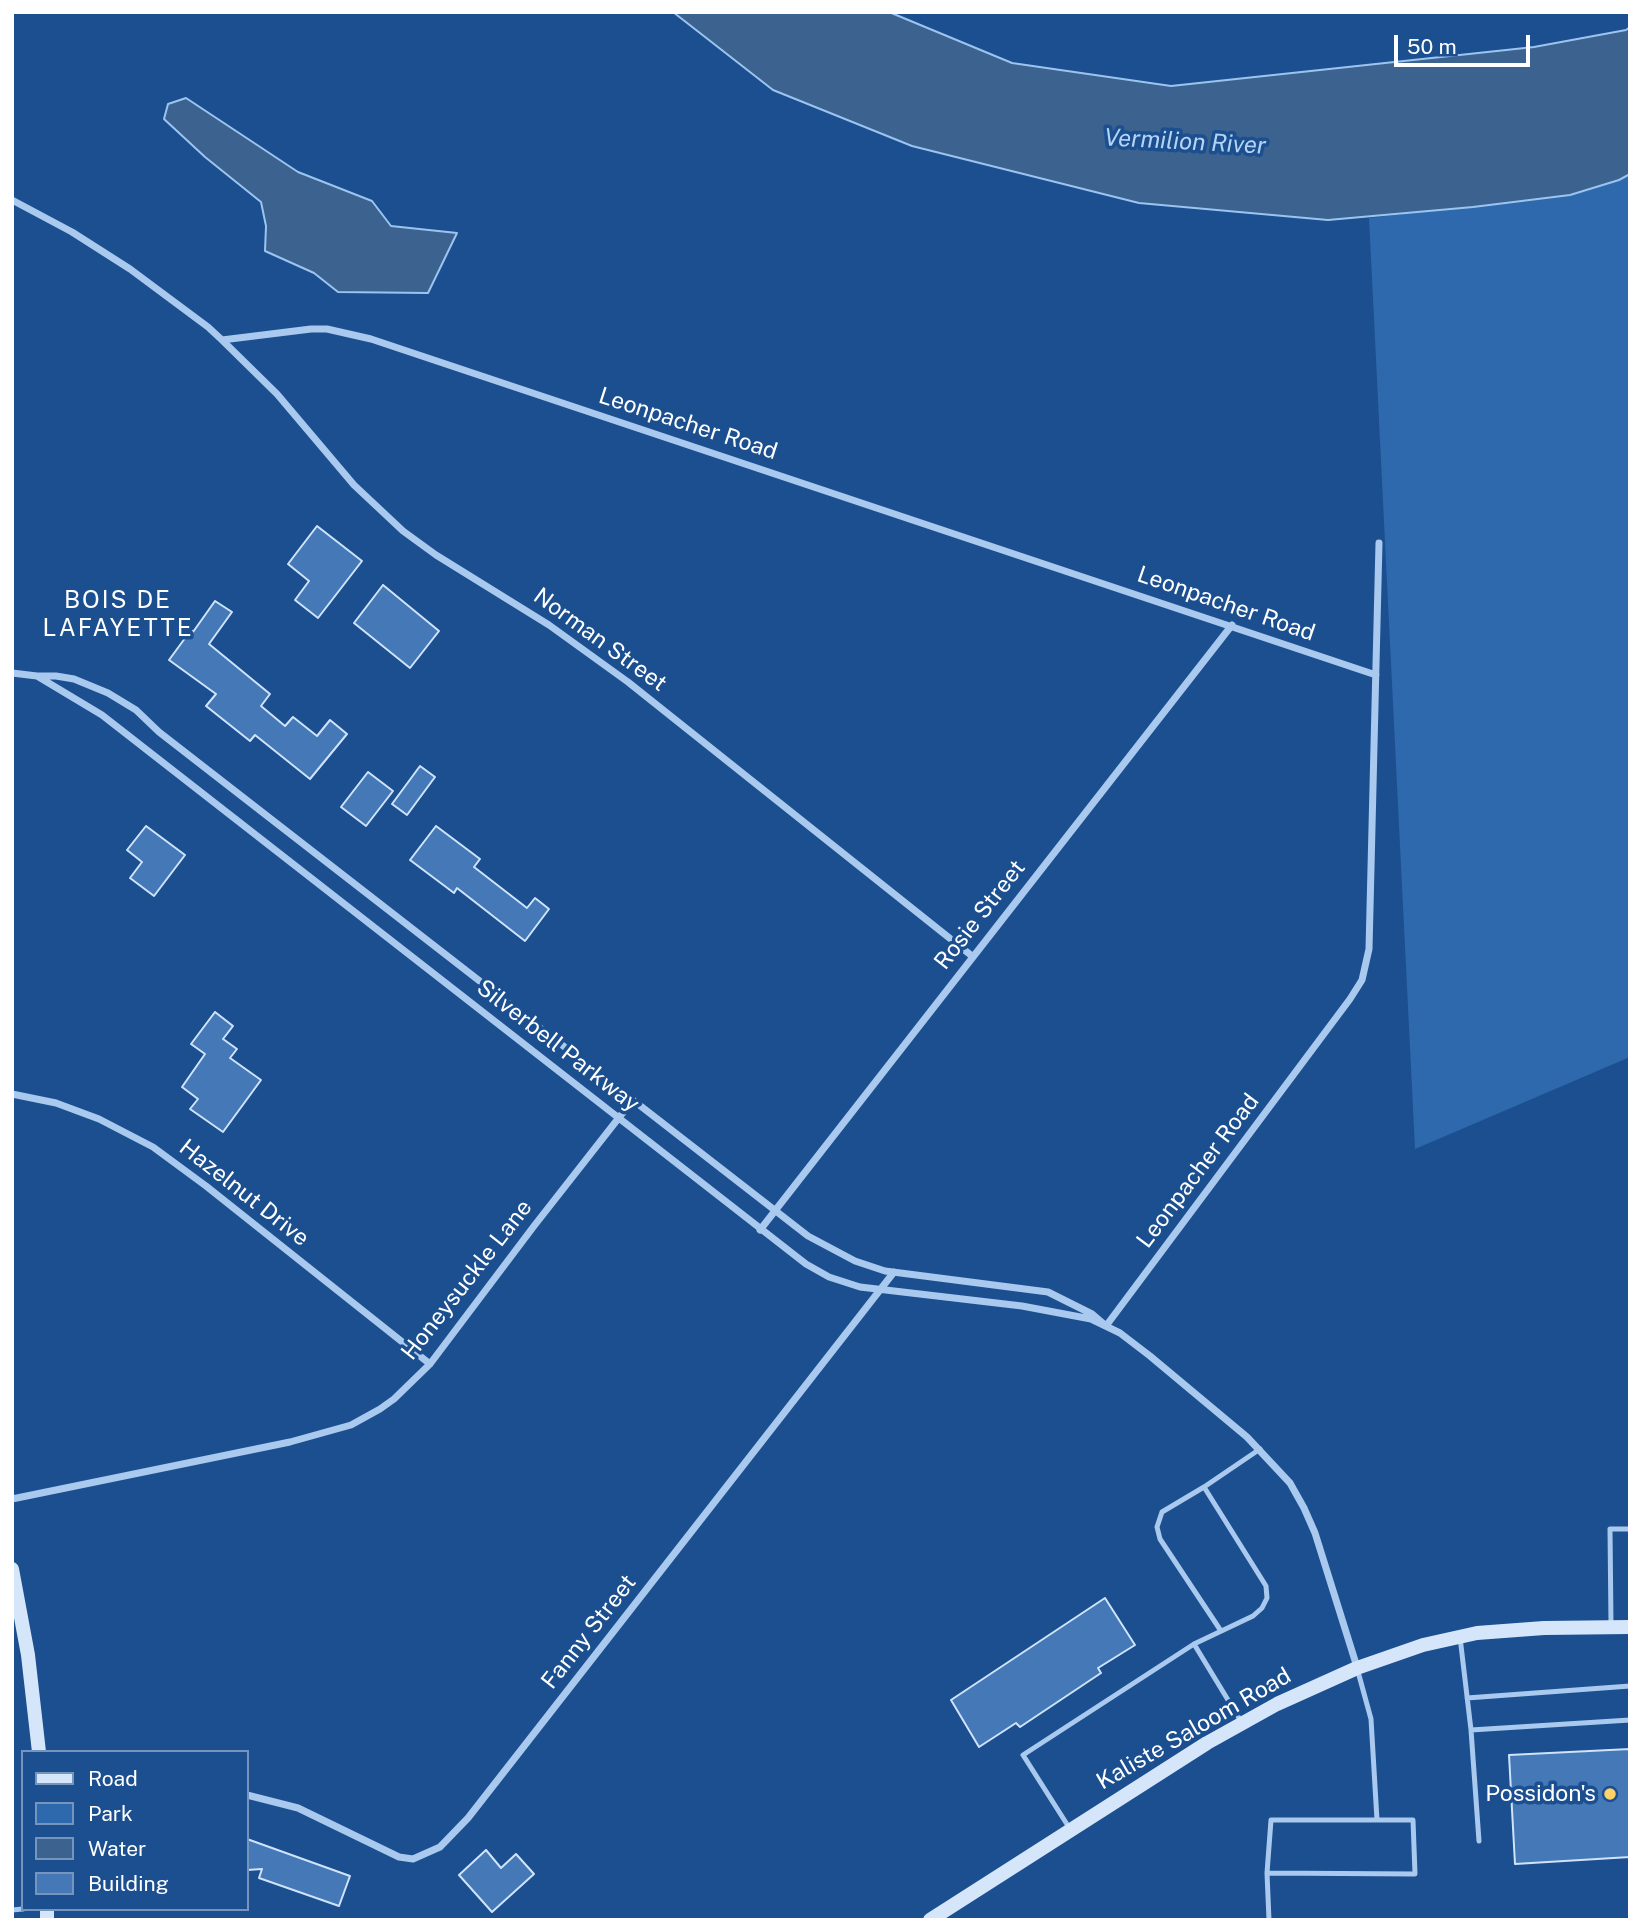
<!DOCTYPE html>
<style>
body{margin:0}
#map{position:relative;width:1642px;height:1932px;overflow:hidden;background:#1b4f8f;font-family:"Public Sans",sans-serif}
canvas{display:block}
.frame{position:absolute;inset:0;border:14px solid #fff;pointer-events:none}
.legend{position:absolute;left:21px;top:1750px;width:228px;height:161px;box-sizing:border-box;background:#1b4f8f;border:2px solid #7695bc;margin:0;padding:9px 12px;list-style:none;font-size:21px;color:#fff}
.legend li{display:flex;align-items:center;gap:14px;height:35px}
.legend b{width:35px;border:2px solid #7695bc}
.scale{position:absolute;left:1394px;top:35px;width:136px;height:32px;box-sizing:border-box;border:4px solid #fff;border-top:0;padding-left:9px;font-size:21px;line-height:24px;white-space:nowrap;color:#fff;-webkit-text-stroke:5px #1b4f8f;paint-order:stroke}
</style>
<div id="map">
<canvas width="1642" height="1932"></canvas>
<div class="frame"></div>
<ul class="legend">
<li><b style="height:9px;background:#d6e6fa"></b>Road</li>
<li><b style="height:19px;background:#2e69ad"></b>Park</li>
<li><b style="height:19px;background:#3c6290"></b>Water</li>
<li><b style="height:19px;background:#4478b7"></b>Building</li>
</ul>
<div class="scale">50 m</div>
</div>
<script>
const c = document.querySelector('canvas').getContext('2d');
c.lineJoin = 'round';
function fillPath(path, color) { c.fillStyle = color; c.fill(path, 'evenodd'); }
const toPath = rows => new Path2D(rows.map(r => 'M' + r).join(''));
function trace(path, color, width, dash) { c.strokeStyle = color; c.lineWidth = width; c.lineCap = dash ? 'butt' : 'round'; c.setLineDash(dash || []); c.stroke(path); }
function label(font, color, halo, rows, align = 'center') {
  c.font = font + ' "Public Sans",sans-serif'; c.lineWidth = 7; c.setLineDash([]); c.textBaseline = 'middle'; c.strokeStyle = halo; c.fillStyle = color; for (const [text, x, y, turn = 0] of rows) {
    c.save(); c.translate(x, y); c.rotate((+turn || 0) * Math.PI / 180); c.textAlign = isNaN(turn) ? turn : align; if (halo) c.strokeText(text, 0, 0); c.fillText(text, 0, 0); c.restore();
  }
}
const green = toPath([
 [1630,174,1630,1057,1415,1149,1369,218,1570,195,1619,180]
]);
const water = toPath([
 [673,12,889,12,1012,63,1171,86,1534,47,1626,30,1630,27,1630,174,1619,180,1570,195,1473,207,1328,220,1139,203,912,146,773,90,673,12],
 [186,98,298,172,372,201,391,226,457,233,428,293,338,292,314,273,265,251,266,226,261,202,205,157,164,119,168,104,186,98]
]);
const building = toPath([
 [317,526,362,561,318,618,295,600,309,581,288,564,317,526],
 [383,585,439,631,410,668,354,623,383,585],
 [215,601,232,612,209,644,270,694,261,706,285,726,293,717,317,736,330,720,347,734,310,779,255,735,250,741,206,706,216,694,169,660,191,630,193,632,215,601],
 [420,766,435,777,407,815,392,804,420,766],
 [368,772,393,791,366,826,341,807,368,772],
 [146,826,185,855,154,896,130,878,142,862,127,850,146,826],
 [436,826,480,859,474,867,527,908,535,898,549,909,525,941,457,888,454,893,410,860,436,826],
 [215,1012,233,1026,223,1039,237,1049,230,1058,261,1080,223,1132,190,1109,198,1099,182,1087,205,1054,191,1044,215,1012],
 [1105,1598,1135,1645,1098,1668,1101,1673,1020,1727,1016,1723,979,1747,951,1700,1105,1598],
 [1630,1749,1630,1857,1515,1864,1509,1755,1630,1749],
 [247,1839,350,1876,339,1906,259,1878,262,1869,247,1870,247,1839],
 [486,1850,501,1868,516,1854,534,1874,492,1912,459,1875,486,1850]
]);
const lane = toPath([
 [1204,1487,1162,1512,1157,1527,1160,1539,1221,1631],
 [1611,1624,1610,1529,1630,1529],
 [1460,1637,1471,1730,1630,1720],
 [1194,1644,1253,1616,1262,1608,1267,1598,1266,1586,1204,1487,1260,1449],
 [1467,1698,1630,1686],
 [1471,1730,1479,1841],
 [1070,1829,1023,1755,1194,1644,1242,1723],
 [1267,1873,1271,1820,1377,1820],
 [12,1910,23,1909],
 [1269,1920,1267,1873,1415,1874,1413,1820,1377,1820,1371,1719,1357,1668]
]);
const street = toPath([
 [12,200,72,232,130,269,208,327,222,340,311,329,327,329,371,339,1376,675],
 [222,340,277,394,354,485,403,531,436,555,549,625,628,682,972,956],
 [12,673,37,676,102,715,806,1264,829,1277,860,1287,1022,1306,1091,1319,1120,1333,1150,1356,1247,1437,1290,1483,1304,1508,1315,1533,1357,1667],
 [37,676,56,676,74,679,108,693,136,710,159,732,808,1236,855,1261,885,1271,1048,1292,1092,1314,1106,1326,1350,999,1362,980,1369,949,1379,543],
 [12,1094,56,1103,99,1119,153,1147,206,1186,430,1364],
 [760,1230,1232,625],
 [12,1499,290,1442,351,1425,380,1409,394,1399,430,1364,534,1226,632,1101],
 [247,1795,298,1808,399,1857,413,1859,440,1847,468,1818,894,1272]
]);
const secondary = toPath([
 [12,1569,28,1655,39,1752],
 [47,1909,47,1920],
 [930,1920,1207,1743,1277,1704,1357,1668,1423,1645,1477,1633,1544,1628,1630,1627]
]);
const markers = [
 [1610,1794,7,"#ffd166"]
];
const streetNames = [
 ["Leonpacher Road",688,424,18],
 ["Leonpacher Road",1226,604,19],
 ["Norman Street",600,640,36],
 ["Rosie Street",980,915,-52],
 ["Silverbell Parkway",558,1046,38],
 ["Leonpacher Road",1198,1171,-53],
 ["Hazelnut Drive",244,1193,38],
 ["Honeysuckle Lane",467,1280,-52],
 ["Fanny Street",589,1632,-52],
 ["Kaliste Saloom Road",1194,1729,-30]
];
const poiNames = [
 ["Possidon's",1596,1794]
];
const waterNames = [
 ["Vermilion River",1185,142,3]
];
const neighbourhoodNames = [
 ["BOIS DE",118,601],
 ["LAFAYETTE",118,629]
];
fillPath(green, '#2e69ad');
fillPath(water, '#3c6290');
trace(water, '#9cc4f0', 2);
fillPath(building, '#4478b7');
trace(building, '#cfe3fa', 2);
trace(lane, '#a9c9ee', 5);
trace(street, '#a9c9ee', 7);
trace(secondary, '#d6e6fa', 14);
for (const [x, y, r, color] of markers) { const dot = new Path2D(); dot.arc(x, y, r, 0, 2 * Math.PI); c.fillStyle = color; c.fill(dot); trace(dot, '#1b4f8f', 2.5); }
label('23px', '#fff', '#1b4f8f', streetNames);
label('23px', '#fff', '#1b4f8f', poiNames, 'right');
label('italic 24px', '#b5d3f5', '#1b4f8f', waterNames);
c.letterSpacing = '2px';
label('24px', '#fff', '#1b4f8f', neighbourhoodNames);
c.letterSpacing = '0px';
</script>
